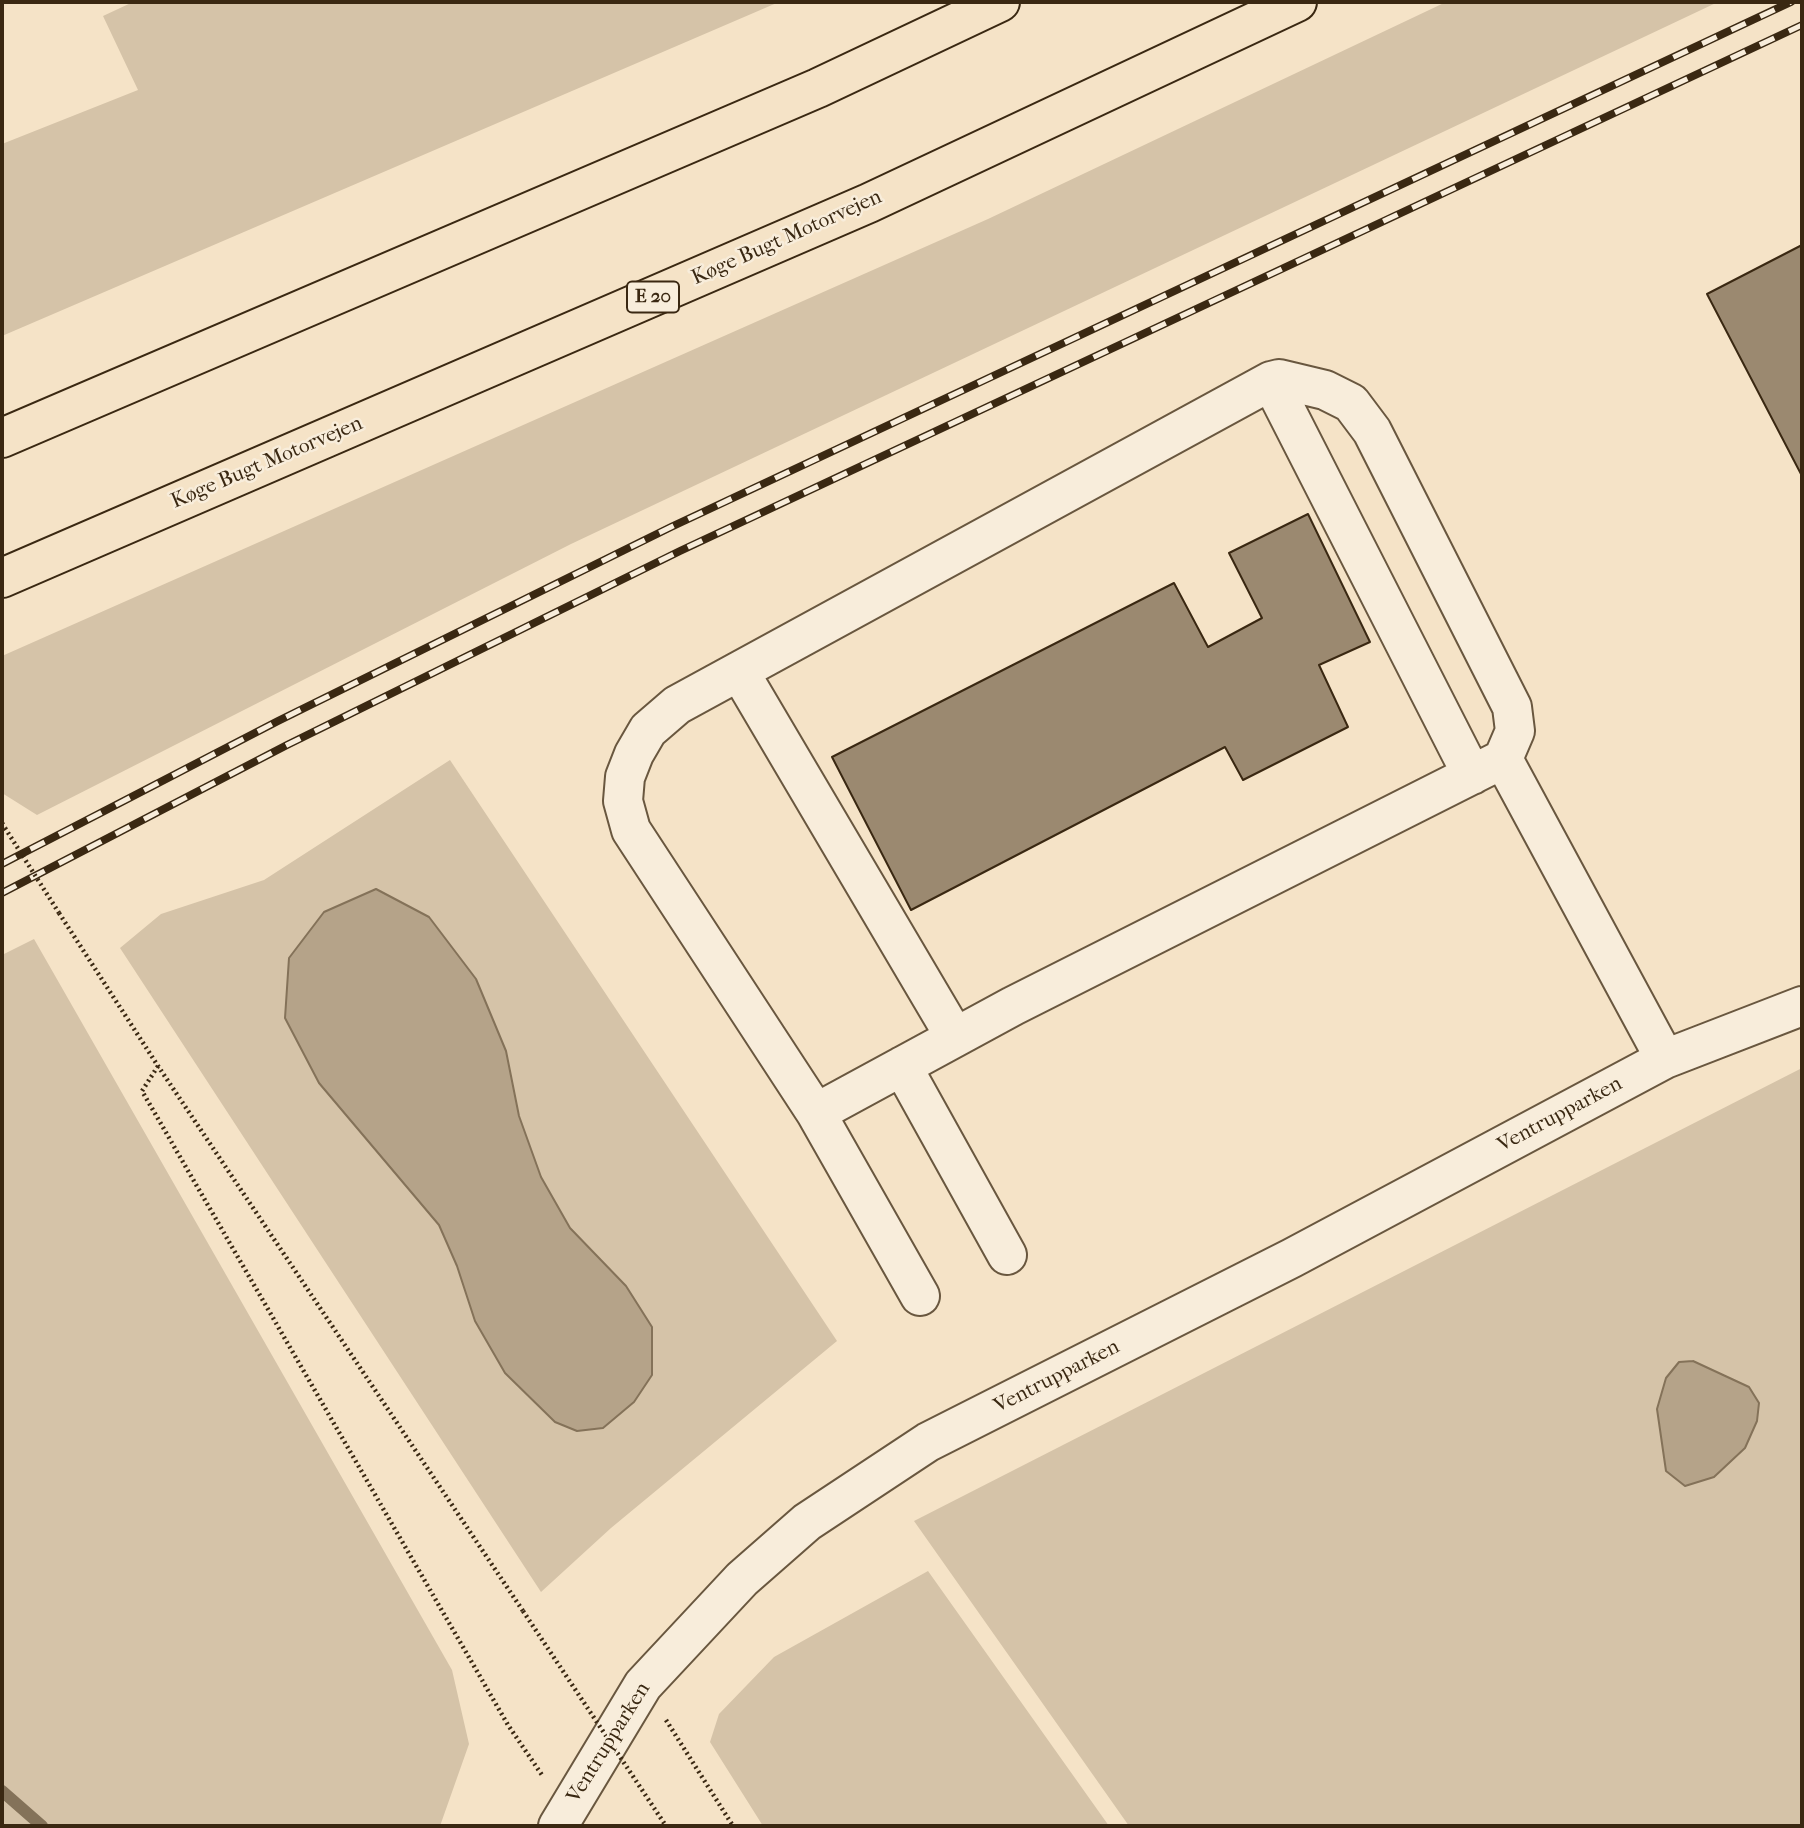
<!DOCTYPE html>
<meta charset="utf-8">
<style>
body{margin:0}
#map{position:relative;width:1804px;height:1828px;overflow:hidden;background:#f5e3c7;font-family:"IM FELL French Canon",serif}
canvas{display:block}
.frame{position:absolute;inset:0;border:4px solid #3a2812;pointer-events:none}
</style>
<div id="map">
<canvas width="1804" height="1828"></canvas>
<div class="frame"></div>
</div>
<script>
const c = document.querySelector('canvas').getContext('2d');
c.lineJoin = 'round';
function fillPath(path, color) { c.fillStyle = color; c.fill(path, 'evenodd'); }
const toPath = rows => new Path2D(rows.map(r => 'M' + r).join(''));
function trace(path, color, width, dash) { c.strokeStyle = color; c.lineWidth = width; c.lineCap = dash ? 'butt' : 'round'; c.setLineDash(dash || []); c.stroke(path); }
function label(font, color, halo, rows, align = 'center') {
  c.font = font + ' "IM FELL French Canon",serif'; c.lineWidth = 5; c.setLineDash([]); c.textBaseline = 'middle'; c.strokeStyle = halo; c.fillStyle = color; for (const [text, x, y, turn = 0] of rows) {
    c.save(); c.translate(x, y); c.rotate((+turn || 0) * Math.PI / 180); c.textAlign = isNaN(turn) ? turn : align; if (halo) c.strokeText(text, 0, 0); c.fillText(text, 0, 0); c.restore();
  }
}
const green = toPath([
 [133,2,779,2,2,336,2,144,138,90,103,16],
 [1446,2,1718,2,571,544,37,815,2,793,2,656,988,219],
 [450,760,837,1341,611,1528,541,1592,120,948,161,914,264,880],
 [285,1018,519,1116,541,1177,570,1228,626,1286,577,1431,555,1422,505,1373,439,1224,319,1083],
 [34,939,452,1670,469,1744,440,1826,2,1826,2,955],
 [1802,1068,1802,1826,1129,1826,914,1521],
 [928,1571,1109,1826,763,1826,710,1742,719,1714,774,1657]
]);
const water = toPath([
 [376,889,429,917,476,979,506,1051,519,1116,541,1177,570,1228,626,1286,652,1327,652,1375,634,1402,603,1428,577,1431,555,1422,505,1373,475,1321,457,1266,439,1225,319,1083,285,1018,289,958,324,912,376,889],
 [1693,1361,1749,1387,1759,1403,1757,1421,1745,1448,1714,1477,1685,1486,1666,1471,1657,1409,1666,1378,1679,1362,1693,1361]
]);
const stream = toPath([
 [2,1791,42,1826]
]);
const building = toPath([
 [1802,245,1802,476,1707,294,1802,245],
 [1308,514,1370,642,1319,665,1348,727,1243,780,1225,747,911,910,832,757,1174,583,1208,647,1262,618,1229,553,1308,514]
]);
const path = toPath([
 [2,823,5,828],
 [59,913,158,1066,523,1611],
 [158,1066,142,1091,508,1725,542,1775],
 [666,1720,733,1826]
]);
const minor = toPath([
 [1271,381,1472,775],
 [739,671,955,1037],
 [902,1066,1007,1255],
 [816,1113,631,830,623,801,625,777,634,754,648,730,677,705,1271,381,1279,379,1325,390,1351,403,1372,431,1512,707,1515,731,1503,759],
 [920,1296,816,1113,1013,1006,1503,759,1665,1059],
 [558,1826,643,1685,742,1579,807,1522,928,1442,1292,1258,1665,1059,1802,1006]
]);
const highway = toPath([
 [2,438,818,88,1000,2],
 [2,578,869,203,1297,2]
]);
const rail = toPath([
 [2,864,278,721,671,527,1791,2],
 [2,893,287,745,680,551,1802,25]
]);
const pathBridge = toPath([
 [5,828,59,913],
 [523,1611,666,1826]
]);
const shields = [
 [653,297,52]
];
const shieldNames = [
 ["E 20",653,297]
];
const streetNames = [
 ["Køge Bugt Motorvejen",787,238,-24],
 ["Køge Bugt Motorvejen",267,463,-23],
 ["Ventrupparken",1560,1115,-28],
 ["Ventrupparken",1057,1377,-27],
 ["Ventrupparken",609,1743,-58]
];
fillPath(green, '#d5c3a8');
fillPath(water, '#b5a389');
trace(water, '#847259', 2);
trace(stream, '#847259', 12);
fillPath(building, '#9b8970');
trace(building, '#3a2812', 2);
trace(minor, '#69573f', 42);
trace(highway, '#3a2812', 42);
trace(path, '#3a2812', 4.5, [2, 3.5]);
trace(minor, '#f8eddb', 38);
trace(highway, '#f5e3c7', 38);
trace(rail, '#3a2812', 8);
trace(rail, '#f8eddb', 5, [16]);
trace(pathBridge, '#3a2812', 4.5, [2, 3.5]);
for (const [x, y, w] of shields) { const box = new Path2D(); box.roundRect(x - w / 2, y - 15.5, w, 31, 5); c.fillStyle = '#f8eddb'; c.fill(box); trace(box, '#3a2812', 2); }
label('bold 19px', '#3a2812', null, shieldNames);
label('21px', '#3a2812', '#f8eddb', streetNames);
</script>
